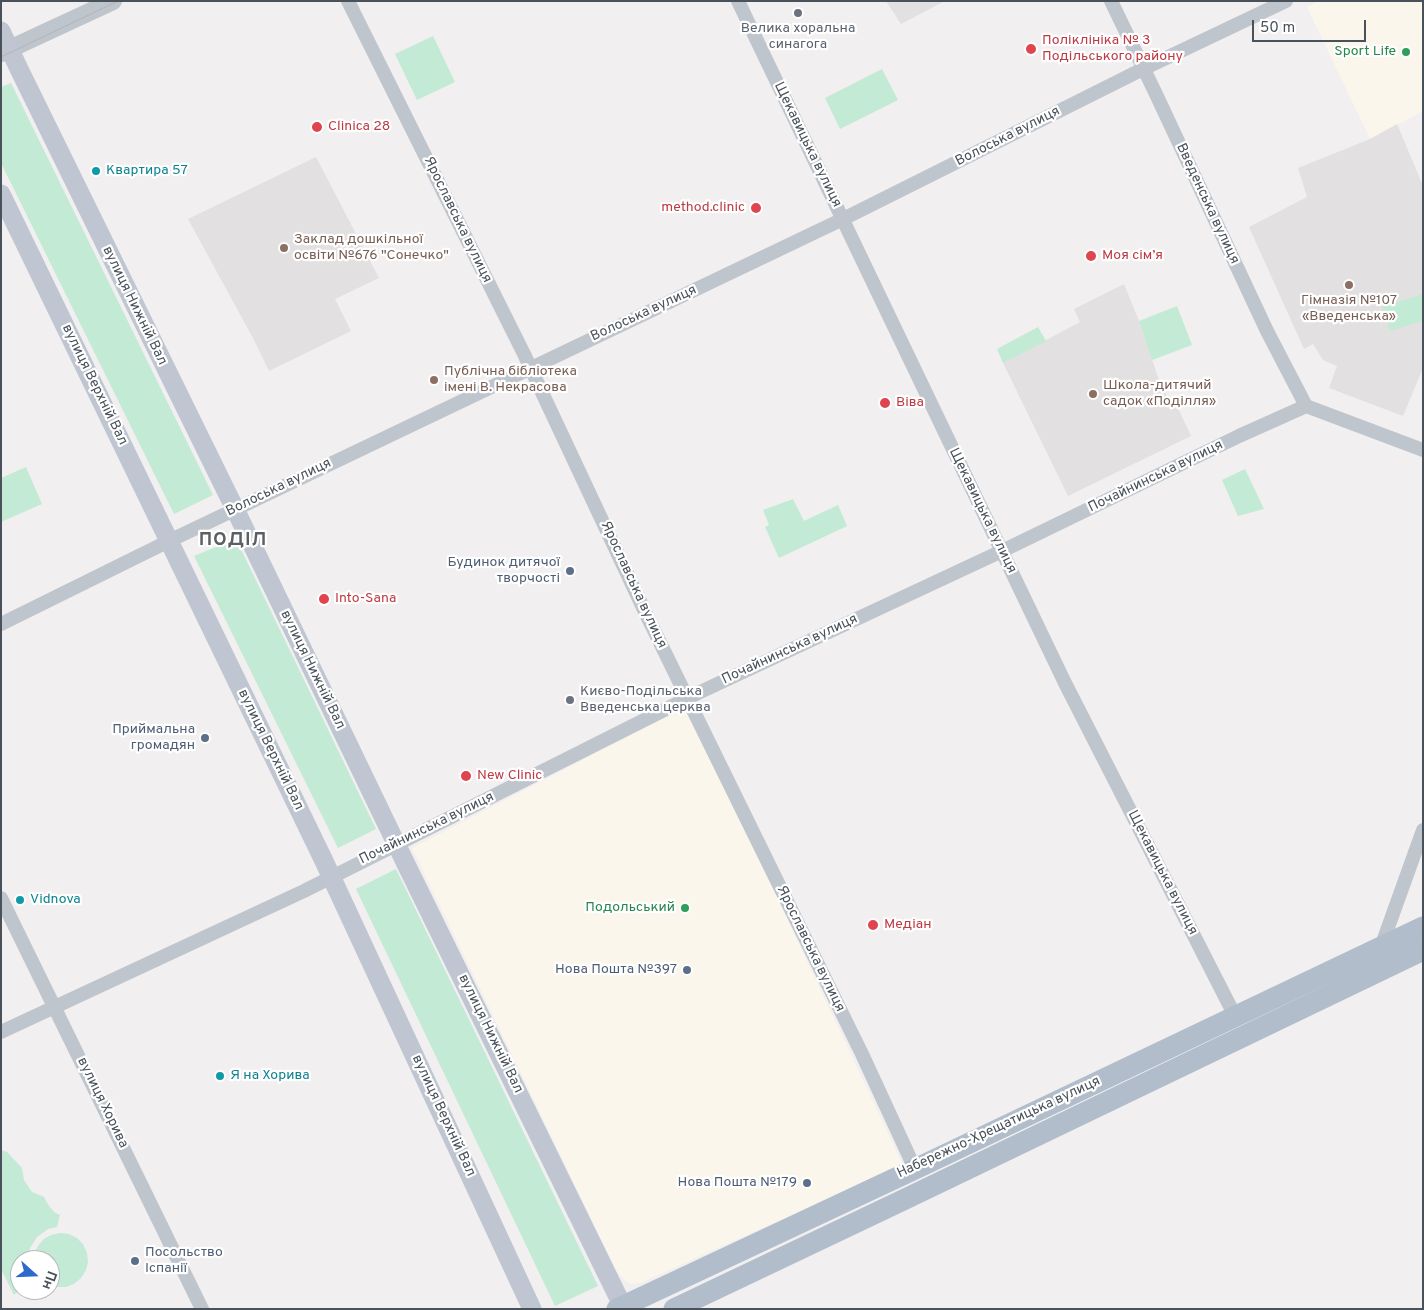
<!DOCTYPE html>
<meta charset="utf-8">
<style>
body{margin:0}
#map{position:relative;width:1424px;height:1310px;overflow:hidden;background:#f1efef;font-family:Overpass,sans-serif}
canvas{display:block}
.frame{position:absolute;inset:0;border:2px solid #49515a;pointer-events:none}
.north{position:absolute;left:10px;top:1250px;width:50px;height:50px;box-sizing:border-box;background:#fff;border:1px solid #b6b9bd;border-radius:50%;rotate:110deg;font-size:14px;font-weight:700;line-height:20px;text-align:center;color:#49515a}
.north::after{content:'';display:block;margin:auto;width:18px;height:22px;background:#2e6acc;clip-path:polygon(50% 0,100% 100%,50% 72%,0 100%)}
.scale{position:absolute;left:1252px;top:20px;width:114px;height:22px;box-sizing:border-box;border:2px solid #49515a;border-top:0;padding-left:6px;font-size:15px;line-height:18px;white-space:nowrap;color:#49515a;-webkit-text-stroke:4px #fff;paint-order:stroke}
</style>
<div id="map">
<canvas width="1424" height="1310"></canvas>
<div class="frame"></div>
<div class="north">Пн</div>
<div class="scale">50 m</div>
</div>
<script>
const c = document.querySelector('canvas').getContext('2d');
c.lineJoin = 'round';
function fillPath(path, color) { c.fillStyle = color; c.fill(path, 'evenodd'); }
const toPath = rows => new Path2D(rows.map(r => 'M' + r).join(''));
function trace(path, color, width, dash) { c.strokeStyle = color; c.lineWidth = width; c.lineCap = dash ? 'butt' : 'round'; c.setLineDash(dash || []); c.stroke(path); }
function label(font, color, halo, rows, align = 'center') {
  c.font = font + ' Overpass,sans-serif'; c.lineWidth = 4.5; c.setLineDash([]); c.textBaseline = 'middle'; c.strokeStyle = halo; c.fillStyle = color; for (const [text, x, y, turn = 0] of rows) {
    c.save(); c.translate(x, y); c.rotate((+turn || 0) * Math.PI / 180); c.textAlign = isNaN(turn) ? turn : align; if (halo) c.strokeText(text, 0, 0); c.fillText(text, 0, 0); c.restore();
  }
}
const commercial = toPath([
 [1318,1,1423,1,1423,111,1370,139,1307,7],
 [687,706,903,1165,640,1283,631,1284,626,1281,617,1272,412,848]
]);
const education = toPath([
 [886,1,945,1,901,24],
 [1397,124,1423,186,1423,368,1403,416,1329,388,1337,366,1323,360,1313,344,1304,349,1249,227,1307,197,1298,168,1370,139],
 [316,157,379,278,335,299,351,331,269,371,254,340,188,219],
 [1124,284,1139,321,1158,377,1173,409,1177,406,1191,436,1068,496,1003,363,1080,322,1074,309]
]);
const green = toPath([
 [433,36,455,82,417,100,395,54],
 [882,69,898,100,840,129,825,98],
 [11,83,213,495,174,514,1,163,1,87],
 [1423,294,1423,321,1390,331,1382,307],
 [1177,306,1192,345,1152,360,1139,321],
 [1038,327,1046,341,1003,363,997,349],
 [26,467,42,504,1,522,1,478],
 [1245,469,1264,509,1238,516,1222,480],
 [793,499,804,521,838,505,847,526,779,558,765,527,769,525,763,510],
 [236,539,376,829,338,848,194,556],
 [396,869,598,1286,555,1306,356,889],
 [1,1150,7,1152,22,1168,24,1180,32,1192,44,1197,49,1206,54,1212,60,1215,57,1227,48,1229,37,1237,30,1248,27,1257,28,1260,20,1260,20,1289,14,1295,1,1269],
 [60,1233,69,1234,77,1238,83,1244,87,1253,88,1262,86,1270,81,1278,74,1284,66,1287,56,1287,50,1285,50,1260,34,1260,34,1254,38,1246,44,1239,51,1235]
]);
const minor = toPath([
 [348,1,524,354,646,614,862,1054,915,1169],
 [738,1,1065,683,1235,1016],
 [1111,1,1155,92,1267,331,1306,406],
 [1,624,169,541,347,456,843,219,1143,69,1286,1],
 [1,898,202,1309],
 [1381,947,1423,830],
 [1,1032,304,891,698,693,1002,551,1239,436,1306,406,1423,450]
]);
const tertiary = toPath([
 [1,53,113,1]
]);
const secondary = toPath([
 [1,31,20,71,235,509,404,860,624,1309],
 [1,194,324,861,532,1309]
]);
const primary = toPath([
 [617,1309,915,1169,1423,927],
 [674,1309,899,1202,1423,950]
]);
const tram = toPath([
 [1,57,118,1]
]);
const markers = [
 [798,13,5,"#6b7280"],
 [1031,49,6,"#e0444e"],
 [1406,52,5,"#2e9e5b"],
 [317,127,6,"#e0444e"],
 [96,171,5,"#0f9aa8"],
 [756,208,6,"#e0444e"],
 [284,248,5,"#8d6e63"],
 [1091,256,6,"#e0444e"],
 [1349,285,5,"#8d6e63"],
 [434,380,5,"#8d6e63"],
 [1093,394,5,"#8d6e63"],
 [885,403,6,"#e0444e"],
 [570,571,5,"#5c6f8a"],
 [324,599,6,"#e0444e"],
 [570,700,5,"#6b7280"],
 [205,738,5,"#5c6f8a"],
 [466,776,6,"#e0444e"],
 [20,900,5,"#0f9aa8"],
 [685,908,5,"#2e9e5b"],
 [873,925,6,"#e0444e"],
 [687,970,5,"#5c6f8a"],
 [220,1076,5,"#0f9aa8"],
 [807,1183,5,"#5c6f8a"],
 [135,1261,5,"#5c6f8a"]
];
const worshipNames = [
 ["Велика хоральна",798,29],
 ["синагога",798,45],
 ["Києво-Подільська",580,692,"left"],
 ["Введенська церква",580,708,"left"]
];
const healthNames = [
 ["Поліклініка № 3",1042,41],
 ["Подільського району",1042,57],
 ["Clinica 28",328,127],
 ["method.clinic",745,208,"right"],
 ["Моя сім’я",1102,256],
 ["Віва",896,403],
 ["Into-Sana",335,599],
 ["New Clinic",477,776],
 ["Медіан",884,925]
];
const leisureNames = [
 ["Sport Life",1396,52],
 ["Подольський",675,908]
];
const streetNames = [
 ["Волоська вулиця",1008,137,-27],
 ["Щекавицька вулиця",807,145,64],
 ["Введенська вулиця",1207,204,65],
 ["Ярославська вулиця",457,220,64],
 ["вулиця Нижній Вал",134,306,64],
 ["Волоська вулиця",644,314,-25],
 ["вулиця Верхній Вал",94,385,64],
 ["Почайнинська вулиця",1156,477,-26],
 ["Волоська вулиця",279,488,-26],
 ["Щекавицька вулиця",982,511,64],
 ["Ярославська вулиця",633,585,65],
 ["Почайнинська вулиця",790,650,-25],
 ["вулиця Нижній Вал",312,670,64],
 ["вулиця Верхній Вал",270,750,64],
 ["Почайнинська вулиця",427,829,-26],
 ["Щекавицька вулиця",1162,873,63],
 ["Ярославська вулиця",810,949,64],
 ["вулиця Нижній Вал",490,1034,64],
 ["вулиця Хорива",102,1103,64],
 ["вулиця Верхній Вал",443,1116,65],
 ["Набережно-Хрещатицька вулиця",999,1128,-25]
];
const cultureNames = [
 ["Квартира 57",106,171],
 ["Vidnova",30,900],
 ["Я на Хорива",230,1076]
];
const educationNames = [
 ["Заклад дошкільної",294,240],
 ["освіти №676 \"Сонечко\"",294,256],
 ["Гімназія №107",1349,301,"center"],
 ["«Введенська»",1349,317,"center"],
 ["Публічна бібліотека",444,372],
 ["імені В. Некрасова",444,388],
 ["Школа-дитячий",1103,386],
 ["садок «Поділля»",1103,402]
];
const serviceNames = [
 ["Будинок дитячої",560,563],
 ["творчості",560,579],
 ["Приймальна",195,730],
 ["громадян",195,746],
 ["Нова Пошта №397",677,970],
 ["Нова Пошта №179",797,1183],
 ["Посольство",145,1253,"left"],
 ["Іспанії",145,1269,"left"]
];
const districtNames = [
 ["ПОДІЛ",233,541]
];
fillPath(commercial, '#faf6eb');
fillPath(education, '#e2e0e0');
fillPath(green, '#c3ead4');
trace(minor, '#bfc5cc', 14);
trace(tertiary, '#bfc5cc', 18);
trace(secondary, '#bfc6d1', 19);
trace(primary, '#b2bdcb', 21);
trace(tram, '#b2b4b9', 1);
for (const [x, y, r, color] of markers) { const dot = new Path2D(); dot.arc(x, y, r, 0, 2 * Math.PI); c.fillStyle = color; c.fill(dot); trace(dot, '#fff', 2); }
label('14px', '#5b616d', '#fff', worshipNames);
label('14px', '#be3a42', '#fff', healthNames, 'left');
label('14px', '#27864d', '#fff', leisureNames, 'right');
label('14px', '#49515a', '#fff', streetNames);
label('14px', '#0d838f', '#fff', cultureNames, 'left');
label('14px', '#785e54', '#fff', educationNames, 'left');
label('14px', '#4e5e75', '#fff', serviceNames, 'right');
c.letterSpacing = '1px';
label('bold 19px', '#5c5f63', '#fff', districtNames);
c.letterSpacing = '0px';
</script>
